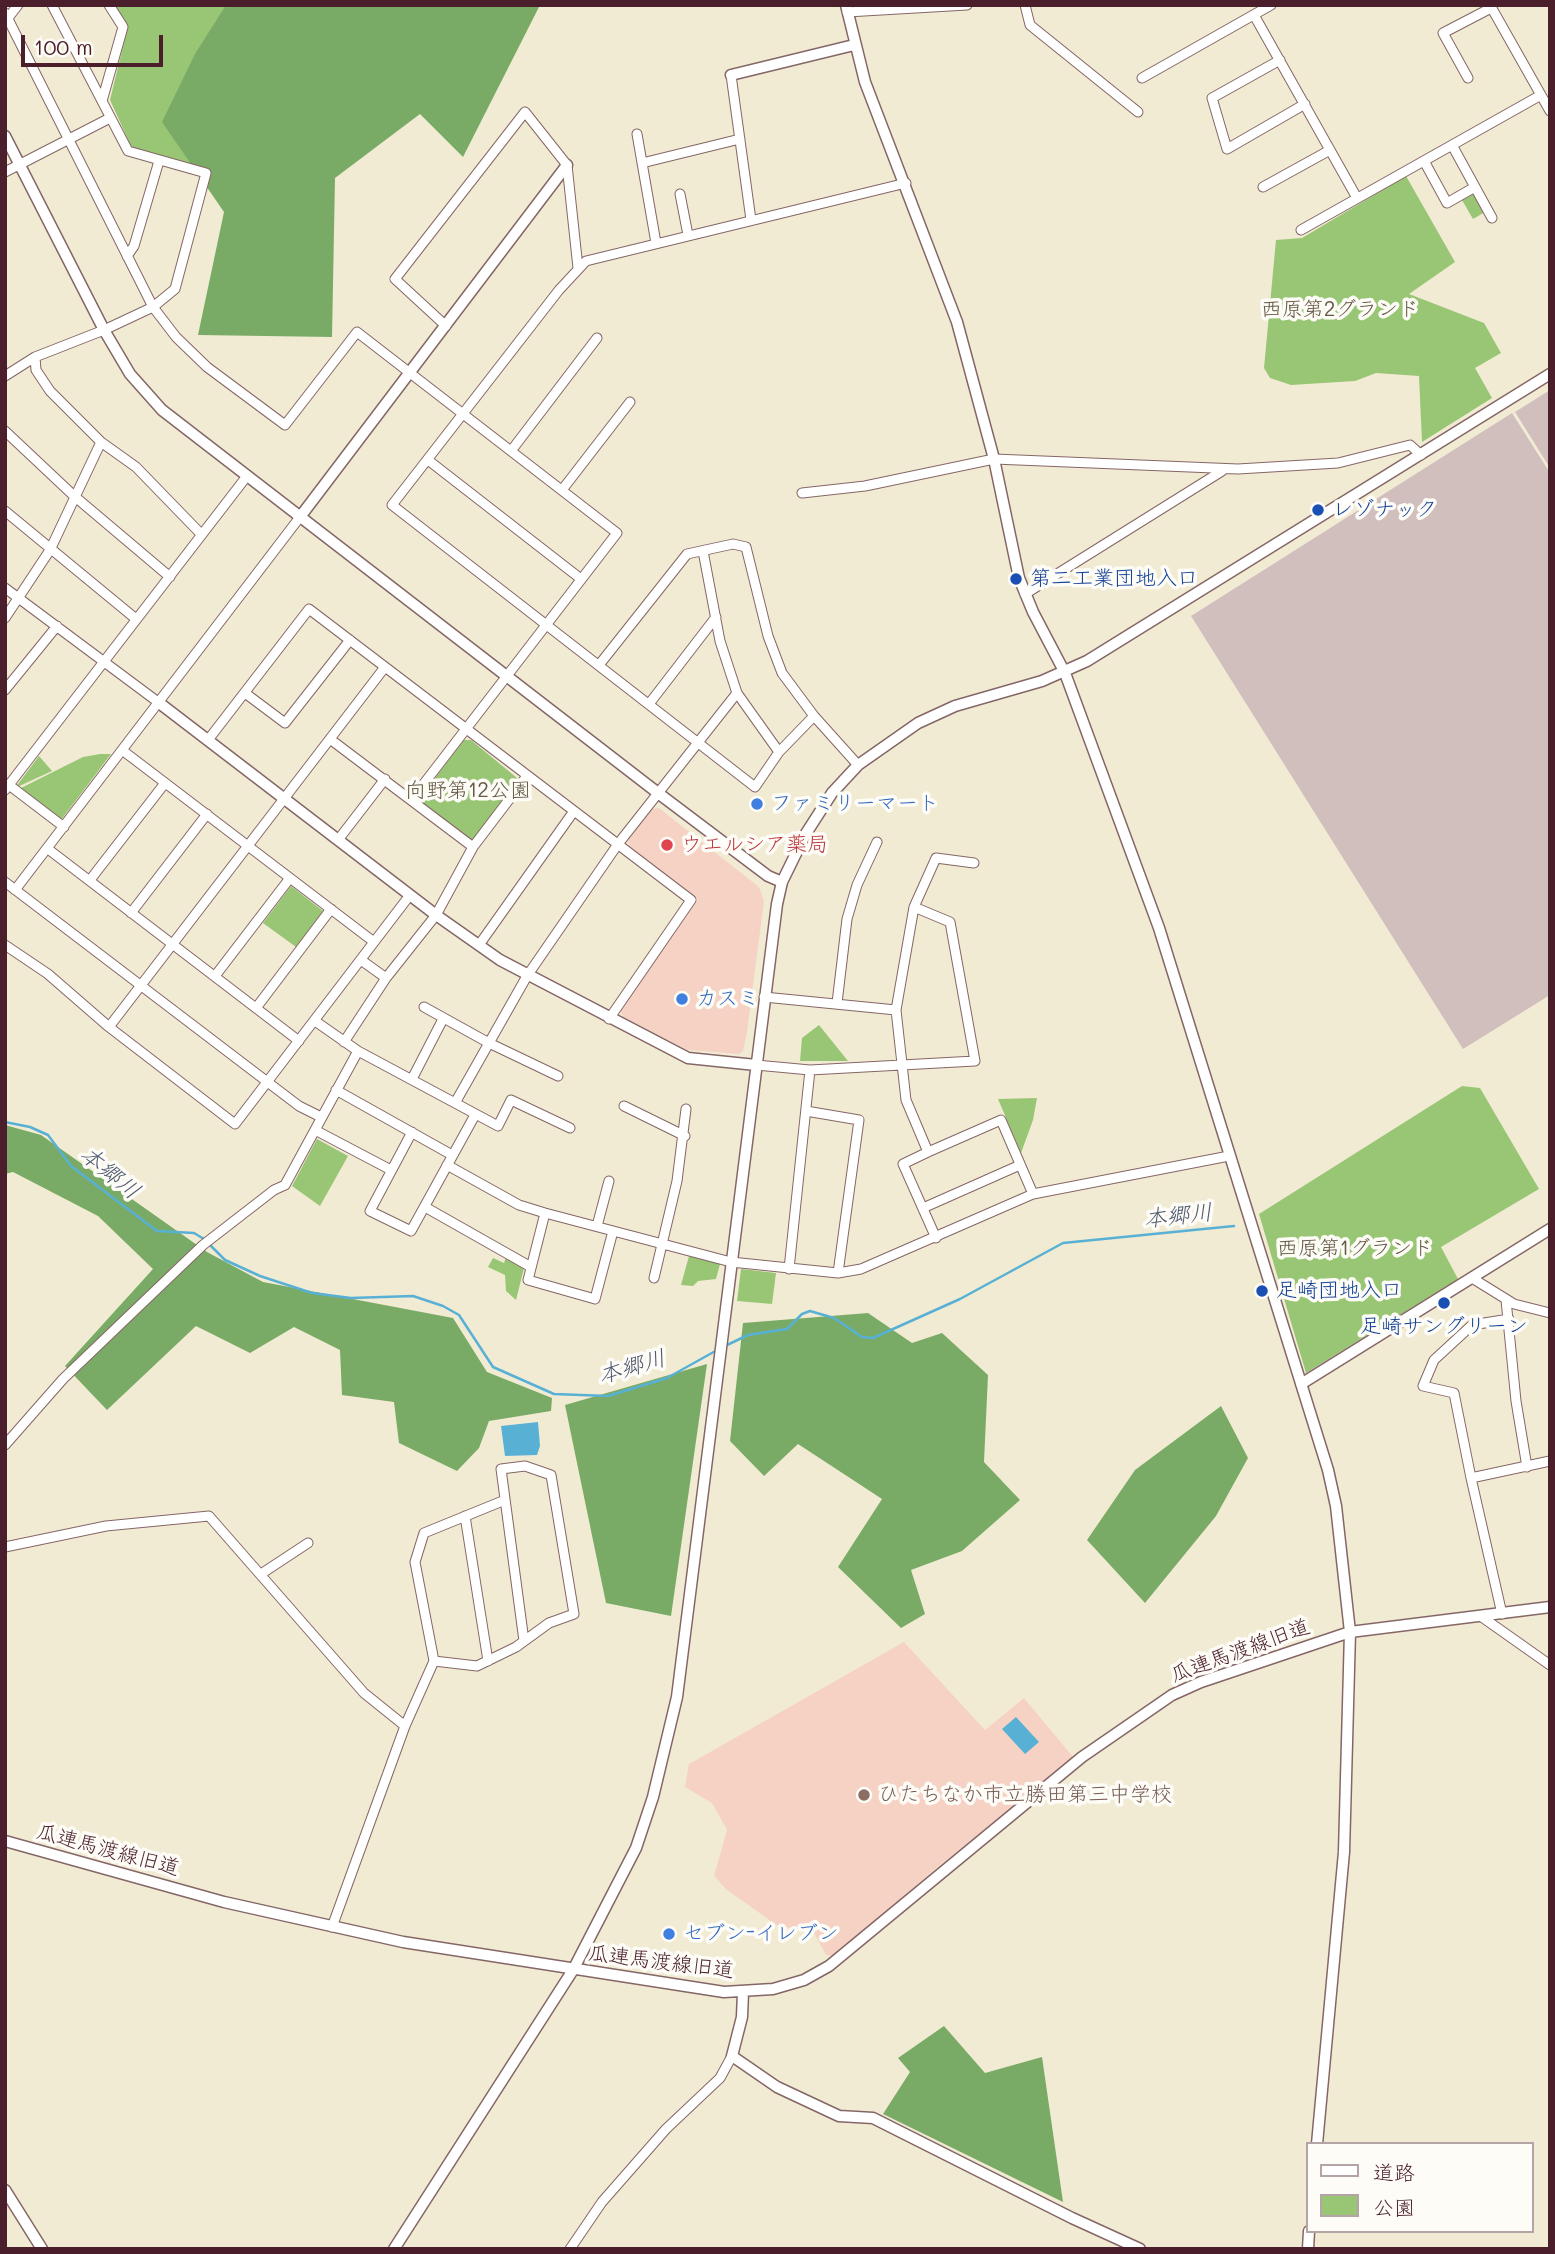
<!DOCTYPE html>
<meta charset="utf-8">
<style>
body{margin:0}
#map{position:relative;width:1555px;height:2254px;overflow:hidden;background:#f2ebd4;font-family:Mali,"Klee One",sans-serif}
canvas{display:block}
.frame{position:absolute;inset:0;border:7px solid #4a1f2b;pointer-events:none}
.legend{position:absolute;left:1306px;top:2142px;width:228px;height:91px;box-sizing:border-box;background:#fdfcf7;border:2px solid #b5a4a5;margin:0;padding:9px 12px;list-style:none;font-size:21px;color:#4a1f2b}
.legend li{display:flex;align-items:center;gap:14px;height:35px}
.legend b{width:35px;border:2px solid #b5a4a5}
.scale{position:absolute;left:21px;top:35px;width:142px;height:32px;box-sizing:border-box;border:4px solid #4a1f2b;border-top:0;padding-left:9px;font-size:21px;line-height:24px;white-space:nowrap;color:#4a1f2b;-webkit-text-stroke:5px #fdfcf7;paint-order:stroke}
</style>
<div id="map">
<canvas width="1555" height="2254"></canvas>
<div class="frame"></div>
<ul class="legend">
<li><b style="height:9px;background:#fff"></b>道路</li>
<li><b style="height:19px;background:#98c675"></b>公園</li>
</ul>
<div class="scale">100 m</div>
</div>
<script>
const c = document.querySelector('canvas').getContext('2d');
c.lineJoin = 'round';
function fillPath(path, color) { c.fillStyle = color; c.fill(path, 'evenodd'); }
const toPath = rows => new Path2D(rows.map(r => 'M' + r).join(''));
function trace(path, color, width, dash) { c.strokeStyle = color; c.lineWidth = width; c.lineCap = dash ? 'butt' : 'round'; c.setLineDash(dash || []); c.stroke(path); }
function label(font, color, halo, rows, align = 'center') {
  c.font = font + ' Mali,"Klee One",sans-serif'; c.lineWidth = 7; c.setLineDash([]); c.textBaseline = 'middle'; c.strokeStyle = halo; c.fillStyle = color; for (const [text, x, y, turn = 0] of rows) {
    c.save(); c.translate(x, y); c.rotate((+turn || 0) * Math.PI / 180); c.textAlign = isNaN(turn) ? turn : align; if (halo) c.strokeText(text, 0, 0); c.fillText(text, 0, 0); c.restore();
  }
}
const built = toPath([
 [659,808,759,887,764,901,747,1032,743,1051,739,1054,688,1050,623,1017,620,1010,698,900,629,847,628,840,651,809],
 [904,1642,985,1730,1024,1698,1074,1758,934,1870,834,1956,826,1955,813,1931,778,1926,727,1890,714,1876,727,1830,712,1803,685,1787,689,1764]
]);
const industrial = toPath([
 [1550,390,1550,468,1515,412],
 [1512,413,1550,473,1550,995,1463,1049,1191,616]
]);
const green = toPath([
 [114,5,269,5,218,171,141,152,131,146,110,100,128,26],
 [1406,176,1455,262,1409,294,1484,323,1501,353,1475,368,1492,398,1422,442,1419,376,1376,373,1355,381,1291,385,1270,378,1264,368,1276,240,1302,238],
 [1475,193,1485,212,1473,219,1462,200],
 [464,740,471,740,517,778,518,783,474,839,467,840,420,802,422,795],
 [100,754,111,754,61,820,19,789,83,757],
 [39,756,52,771,15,788],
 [291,886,323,911,296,947,263,923],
 [819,1025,848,1061,800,1061,802,1038],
 [1462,1086,1480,1088,1539,1189,1441,1247,1458,1279,1306,1373,1259,1214],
 [1037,1098,1033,1120,1021,1153,998,1099],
 [317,1139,348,1156,320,1206,292,1186],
 [689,1256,720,1264,716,1279,698,1281,693,1286,681,1285],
 [506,1257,524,1268,516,1300,506,1291,505,1275,488,1267,493,1258,504,1263],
 [741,1269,776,1273,772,1304,737,1301]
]);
const forest = toPath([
 [226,5,540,5,463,157,420,114,335,178,332,337,198,335,224,212,162,122,195,54],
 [5,1125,41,1135,207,1252,263,1282,453,1318,487,1372,552,1398,551,1411,489,1421,479,1448,457,1471,399,1443,394,1402,342,1395,340,1350,294,1327,250,1353,196,1326,107,1410,65,1366,153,1269,98,1216,13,1172,5,1174],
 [868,1313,912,1343,942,1333,988,1375,984,1462,1020,1500,962,1551,911,1570,925,1614,901,1628,838,1567,882,1499,798,1444,764,1476,730,1441,743,1323],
 [707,1364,671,1616,606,1603,565,1405],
 [1221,1406,1248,1458,1216,1516,1145,1603,1087,1540,1135,1470],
 [944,2026,985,2073,1042,2057,1063,2202,883,2114,910,2072,898,2058]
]);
const water = toPath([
 [538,1422,540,1446,537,1455,505,1456,501,1426],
 [1016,1717,1039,1742,1025,1754,1002,1729]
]);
const stream = toPath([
 [5,1122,30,1127,48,1135,71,1166,157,1231,194,1233,204,1239],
 [1549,1239,1550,1239],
 [209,1244,225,1260,260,1276,312,1293,351,1298,413,1296,443,1306,459,1315,493,1367,554,1394,608,1396,618,1393,667,1378,719,1349],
 [725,1346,748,1335,787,1329,802,1314,810,1311,834,1318,862,1337,873,1338,960,1299,1063,1243,1234,1226]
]);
const minor = toPath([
 [1025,5,1030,25,1138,112],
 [1490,5,1550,111],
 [847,12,967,5],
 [5,13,153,307,176,337,207,367,285,425,357,332,617,533,412,799],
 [1254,15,1357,198],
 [8,18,18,5],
 [1280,60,1212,98,1227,149,1305,104],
 [731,75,751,220],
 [1142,78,1271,5],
 [1468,78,1443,33,1491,8],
 [102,101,123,27,109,5],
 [637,134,656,243],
 [1452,145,1492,218],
 [1424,161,1447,203,1475,187],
 [642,163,740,139],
 [5,172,110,118],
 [1263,187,1330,150],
 [680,194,688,235],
 [1301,230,1541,95],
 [127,256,134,246,159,161],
 [446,326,395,279,525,112,567,165,578,268],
 [35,357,36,370,50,391,101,442,136,467,201,534],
 [5,376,35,357,104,330,153,307,175,289,206,173,128,151,52,5],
 [5,431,73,495,170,577],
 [511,451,597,338],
 [428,460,581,579],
 [562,490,630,402],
 [802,493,865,486,994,459,1238,469,1338,463,1410,445,1421,455],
 [5,511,136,619],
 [703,551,720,641,737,693,779,752],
 [5,588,158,702],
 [1025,594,1222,471],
 [5,618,50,550,101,442],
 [599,665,687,554,733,544,746,547,768,636,782,673,814,716,779,752,755,787,392,505,559,290,586,261,906,183],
 [5,690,57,626],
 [245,693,285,723,350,640],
 [649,704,716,617],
 [814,716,858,765],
 [330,739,473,847],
 [208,740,309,609,691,900,609,1019],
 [122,750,374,942],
 [9,785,64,827],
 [5,790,247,476],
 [338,840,385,779],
 [48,849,299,1041],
 [90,880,165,783],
 [5,882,299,1106,321,1117],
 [15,890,300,517],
 [131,913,207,814],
 [5,945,48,974,109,1027,235,1124,410,895],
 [479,945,574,811],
 [361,960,386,978],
 [215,976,290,878],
 [764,997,896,1010],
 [837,1003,847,919,857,885,877,842],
 [424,1007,489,1043,558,1076],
 [256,1008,331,909],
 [315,1021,358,1051,498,1126,511,1100,570,1128],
 [109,1027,385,667],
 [344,1042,386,978,436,915,473,847,527,776],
 [756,1065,810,1070,975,1061,950,922,914,907],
 [412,1079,443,1019],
 [336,1090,452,1155],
 [455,1103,527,976,618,844,737,693],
 [624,1106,685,1136],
 [806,1111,859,1120,838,1273],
 [315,1130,391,1170],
 [412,1132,370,1211,411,1231,475,1115],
 [928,1152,906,1100,896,1010,914,907,936,858,974,863],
 [447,1165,519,1205,545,1213,731,1262,838,1273,861,1269,1033,1194,1229,1156],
 [425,1207,531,1267],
 [923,1208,1020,1165],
 [545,1213,528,1280,595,1299,613,1231],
 [597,1226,609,1181],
 [936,1238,903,1164,928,1152,1001,1120,1033,1194],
 [789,1269,810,1070],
 [654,1278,677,1181,686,1109],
 [1472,1278,1514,1304,1550,1313],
 [1506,1300,1516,1401,1527,1467],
 [5,1445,63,1379,203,1245,274,1190,285,1185,358,1051],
 [1471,1478,1454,1393,1423,1386,1434,1360,1472,1325,1509,1319],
 [465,1516,488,1661],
 [5,1547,106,1526,209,1516,364,1693,405,1726,332,1927],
 [261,1574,308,1543],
 [1502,1614,1471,1478,1550,1461],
 [1482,1617,1550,1665],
 [434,1661,415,1562,424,1533,505,1500],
 [405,1726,434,1661,477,1666,516,1647,549,1623,574,1614,551,1475,525,1466,501,1469,524,1641],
 [570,2249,602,2202,666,2129,720,2078,732,2056]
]);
const tertiary = toPath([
 [846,5,865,82,957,322,994,459,1019,578,1033,612,1065,673,1159,928,1328,1470,1336,1506,1350,1632,1344,1852,1317,2144],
 [731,75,854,45],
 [5,136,104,330,130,374,162,410,658,793,768,876,782,882],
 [300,517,567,165],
 [158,702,436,915,500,960,688,1058,756,1065],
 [1301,1384,1550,1229],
 [5,1841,224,1902,403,1942,724,1992,773,1989,804,1980,829,1966,1082,1757,1172,1695,1201,1682,1350,1632,1550,1607],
 [743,1992,742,2017,732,2056,777,2087,839,2116,873,2118,1072,2218,1140,2249],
 [5,2190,42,2249],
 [394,2249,573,1970,636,1848,653,1797,677,1697,777,904,782,882,805,835,832,793,858,765,918,723,955,706,1042,681,1087,661,1550,374],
 [1308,2249,1309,2231]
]);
const markers = [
 [1318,510,7,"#1a4fb4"],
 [1016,579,7,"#1a4fb4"],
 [757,804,7,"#3f7fe0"],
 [667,845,7,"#e0444e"],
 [682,999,7,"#3f7fe0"],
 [1262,1291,7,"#1a4fb4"],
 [1444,1303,7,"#1a4fb4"],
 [864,1795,7,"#8d6e63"],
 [669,1934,7,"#3f7fe0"]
];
const parkNames = [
 ["西原第2グランド",1340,310],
 ["向野第12公園",468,791],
 ["西原第1グランド",1355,1249]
];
const transitNames = [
 ["レゾナック",1332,510],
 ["第二工業団地入口",1030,579],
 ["足崎団地入口",1276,1291],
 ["足崎サングリーン",1444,1327,"center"]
];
const shopNames = [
 ["ファミリーマート",771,804],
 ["カスミ",696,999],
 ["セブン-イレブン",683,1934]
];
const healthNames = [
 ["ウエルシア薬局",681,845]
];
const streetNames = [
 ["瓜連馬渡線旧道",1240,1651,-20],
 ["瓜連馬渡線旧道",108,1850,15],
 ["瓜連馬渡線旧道",661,1962,7]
];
const educationNames = [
 ["ひたちなか市立勝田第三中学校",878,1795]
];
const waterNames = [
 ["本郷川",110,1173,39],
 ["本郷川",1178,1216,-6],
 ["本郷川",632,1367,-16]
];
fillPath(built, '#f6d2c4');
fillPath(industrial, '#d1bfbe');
fillPath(green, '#98c675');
fillPath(forest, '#7aab66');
fillPath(water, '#58b1d5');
trace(stream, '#58b1d5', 2.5);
trace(minor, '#856666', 11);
trace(tertiary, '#856666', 13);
trace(minor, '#fff', 9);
trace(tertiary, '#fff', 10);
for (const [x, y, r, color] of markers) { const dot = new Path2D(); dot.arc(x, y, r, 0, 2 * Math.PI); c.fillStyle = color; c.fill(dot); trace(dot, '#fdfcf7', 2.5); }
label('21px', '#655945', '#fdfcf7', parkNames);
label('21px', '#164399', '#fdfcf7', transitNames, 'left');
label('21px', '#366cbe', '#fdfcf7', shopNames, 'left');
label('21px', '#be3a42', '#fdfcf7', healthNames, 'left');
label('21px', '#4a1f2b', '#fdfcf7', streetNames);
label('21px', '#785e54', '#fdfcf7', educationNames, 'left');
label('italic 23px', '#50596f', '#fdfcf7', waterNames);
</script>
